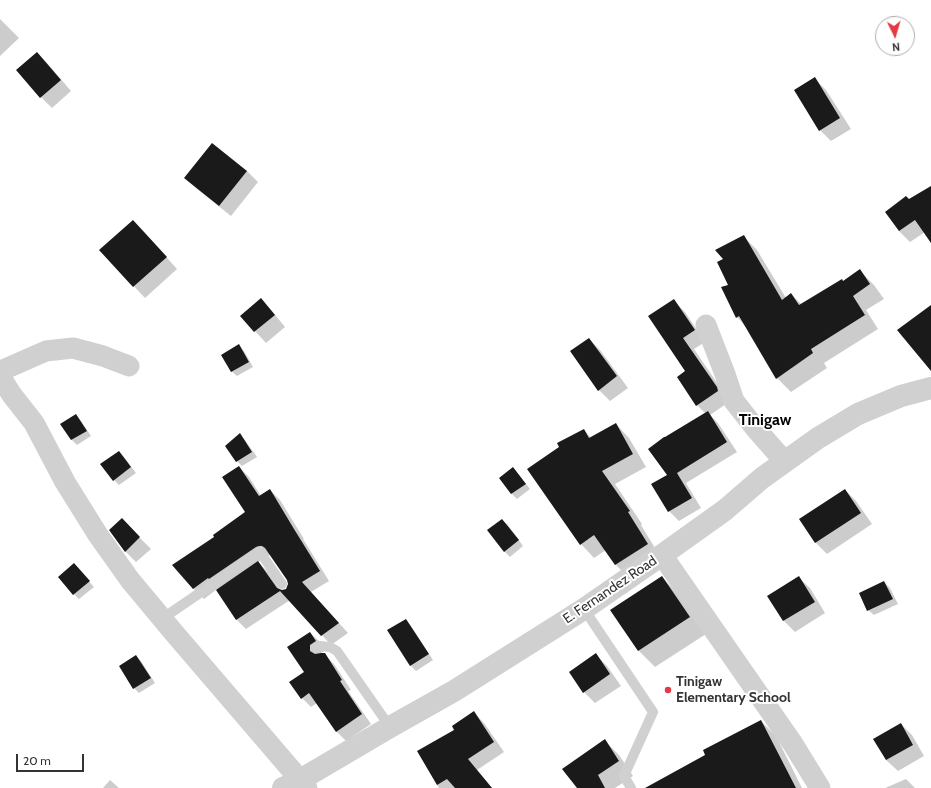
<!DOCTYPE html>
<style>
body{margin:0}
#map{position:relative;width:931px;height:788px;overflow:hidden;background:#fff;font-family:Cabin,sans-serif}
canvas{display:block}
.north{position:absolute;left:875px;top:16px;width:40px;height:40px;box-sizing:border-box;background:#fff;border:1px solid #adadad;border-radius:50%;rotate:175deg;font-size:11px;font-weight:700;line-height:16px;text-align:center;color:#333}
.north::after{content:'';display:block;margin:auto;width:14px;height:18px;background:#e63946;clip-path:polygon(50% 0,100% 100%,50% 72%,0 100%)}
.scale{position:absolute;left:16px;top:754px;width:68px;height:18px;box-sizing:border-box;border:2px solid #333;border-top:0;padding-left:5px;font-size:12px;line-height:14px;white-space:nowrap;color:#333;-webkit-text-stroke:3px #fff;paint-order:stroke}
</style>
<div id="map">
<canvas width="931" height="788"></canvas>
<div class="north">N</div>
<div class="scale">20 m</div>
</div>
<script>
const c = document.querySelector('canvas').getContext('2d');
c.lineJoin = 'round';
function fillPath(path, color) { c.fillStyle = color; c.fill(path, 'evenodd'); }
const toPath = rows => new Path2D(rows.map(r => 'M' + r).join(''));
function trace(path, color, width, dash) { c.strokeStyle = color; c.lineWidth = width; c.lineCap = dash ? 'butt' : 'round'; c.setLineDash(dash || []); c.stroke(path); }
function label(font, color, halo, rows, align = 'center') {
  c.font = font + ' Cabin,sans-serif'; c.lineWidth = 4; c.setLineDash([]); c.textBaseline = 'middle'; c.strokeStyle = halo; c.fillStyle = color; for (const [text, x, y, turn = 0] of rows) {
    c.save(); c.translate(x, y); c.rotate((+turn || 0) * Math.PI / 180); c.textAlign = isNaN(turn) ? turn : align; if (halo) c.strokeText(text, 0, 0); c.fillText(text, 0, 0); c.restore();
  }
}
const shadow = toPath([
 [0,19,19,38,0,56],
 [37,53,48,64,71,91,52,108,41,97],
 [815,79,826,90,851,129,831,141,820,130],
 [247,171,258,182,231,216,197,189,185,178],
 [931,187,931,241,925,232,910,242,899,231,886,212,909,200],
 [144,232,177,269,145,298,100,250],
 [743,236,757,250,786,298,791,294,802,305,843,282,860,271,874,285,884,299,866,310,878,329,824,363,827,368,791,392,777,378,747,328,737,317,724,259],
 [261,300,272,311,285,327,266,343,255,331,242,316],
 [673,300,685,312,705,342,694,349,728,399,729,402,710,415,718,423,737,452,686,483,701,508,679,521,669,511,668,476,706,414,697,405,686,372],
 [589,339,600,350,628,388,610,401,599,390],
 [239,346,244,351,253,367,237,376,231,371],
 [76,415,81,421,91,436,77,445,72,440,62,424],
 [616,424,629,438,646,467,615,484,642,524,641,525,661,558,629,578,616,565,606,550,594,558,581,544,584,430,591,438],
 [240,435,245,440,257,457,242,466,237,461],
 [119,452,124,457,136,473,119,485,114,480],
 [239,467,249,477,261,496,270,490,280,500,304,539,303,539,329,581,311,592,348,633,331,645,290,600,246,629,236,619,217,589,204,599,194,589,174,565,216,537,246,512],
 [270,555,271,555,290,584,287,590,281,591,268,572,258,562],
 [513,468,518,474,530,489,517,499,512,494,500,478],
 [845,490,856,501,872,524,827,554,816,543,801,519],
 [502,520,508,525,523,546,510,557,504,551],
 [133,531,151,549,136,562,125,551],
 [79,570,94,587,79,599,74,594],
 [662,577,678,594,706,634,655,667,639,651,611,610],
 [798,577,810,588,825,613,795,632,784,621,768,596],
 [884,582,890,588,898,604,874,615,868,610],
 [406,620,411,626,433,660,416,671,411,666],
 [310,633,320,642,325,650,320,654,324,654,334,664,351,690,348,691,371,724,346,741,336,731,317,703,311,707,302,698],
 [596,655,607,666,621,686,595,703,584,692,570,672],
 [136,656,141,661,155,683,139,693,134,688],
 [474,713,484,723,504,752,477,770,492,788,439,788,418,752,456,731],
 [761,721,776,736,802,788,647,788,706,755],
 [901,724,912,735,924,756,898,771,886,760,875,739],
 [604,740,619,755,633,776,615,788,578,788],
 [906,779,915,788,885,788],
 [110,780,119,788,103,788]
]);
const building = toPath([
 [37,52,61,80,40,98,16,70],
 [815,77,840,118,819,131,794,90],
 [212,143,247,171,219,206,184,178],
 [931,186,931,243,915,220,899,231,885,212,906,196,909,199],
 [133,220,167,257,133,287,99,250],
 [744,235,782,300,791,293,799,305,842,279,843,281,860,269,870,284,853,296,865,315,811,349,813,353,776,379,739,316,736,318,721,287,728,285,717,262,723,259,715,250],
 [261,298,275,315,254,332,240,316],
 [674,299,695,330,683,338,717,387,718,391,696,406,677,377,685,371,648,316],
 [931,305,931,371,897,330],
 [589,338,617,376,598,391,570,351],
 [239,344,249,362,231,372,221,355],
 [708,411,727,442,677,473,692,498,668,512,651,484,667,475,648,449,664,437,665,437],
 [76,414,87,431,71,440,60,424],
 [616,423,633,454,602,471,630,511,628,512,648,544,615,565,594,535,580,545,527,469,559,447,557,443,584,429,589,438],
 [240,433,252,452,236,462,225,446],
 [119,451,131,467,113,481,100,464],
 [239,466,259,496,270,489,294,529,320,571,302,582,339,623,321,636,280,591,236,620,216,590,258,561,277,588,282,590,286,589,288,584,287,580,265,548,262,546,259,546,256,547,209,579,208,578,193,589,172,565,214,537,213,535,245,512,222,477],
 [513,467,526,484,511,494,499,478],
 [845,489,861,513,815,543,799,519],
 [122,518,140,537,125,552,109,530],
 [502,519,519,540,504,552,487,530],
 [74,563,90,581,73,595,58,577],
 [662,576,690,617,638,651,610,610],
 [799,576,815,602,783,621,767,596],
 [884,581,893,599,867,611,859,593],
 [406,619,429,654,410,666,387,630],
 [310,632,316,641,310,645,310,651,315,654,321,653,325,653,342,680,340,681,362,714,336,732,309,693,301,699,289,682,304,672,287,647],
 [596,653,610,674,583,693,569,672],
 [136,655,151,678,133,689,119,666],
 [474,711,494,742,468,759,492,788,455,788,447,779,437,785,417,751,454,730,452,726],
 [761,720,796,788,645,788,705,755,703,750],
 [901,723,913,745,886,760,873,739],
 [605,739,619,761,598,775,605,788,577,788,562,769]
]);
const service = toPath([
 [584,609,653,712,624,776,631,788],
 [163,618,260,552,282,584],
 [316,648,320,646,330,647,337,651,390,727]
]);
const minor = toPath([
 [706,325,725,374,734,401,756,429,785,462],
 [0,374,5,369,46,351,73,348,103,356,129,366],
 [0,376,12,395,34,423,65,482,98,535,130,580,175,634,307,788],
 [662,555,793,744,820,788]
]);
const tertiary = toPath([
 [283,788,300,780,390,727,454,691,584,609,662,555,725,510,762,478,818,438,858,414,901,396,931,388]
]);
const markers = [
 [668,690,4,"#e63946"]
];
const streetNames = [
 ["E. Fernandez Road",610,590,-34]
];
const poiNames = [
 ["Tinigaw",676,682],
 ["Elementary School",676,698]
];
const quarterNames = [
 ["Tinigaw",765,420]
];
fillPath(shadow, '#0003');
fillPath(building, '#1a1a1a');
trace(service, '#d0d0d0', 10);
trace(minor, '#d0d0d0', 21);
trace(tertiary, '#d0d0d0', 22);
for (const [x, y, r, color] of markers) { const dot = new Path2D(); dot.arc(x, y, r, 0, 2 * Math.PI); c.fillStyle = color; c.fill(dot); trace(dot, '#fff', 1.5); }
label('14px', '#333', '#fff', streetNames);
label('bold 14px', '#333', '#fff', poiNames, 'left');
label('bold 16px', '#000', '#fff', quarterNames);
</script>
